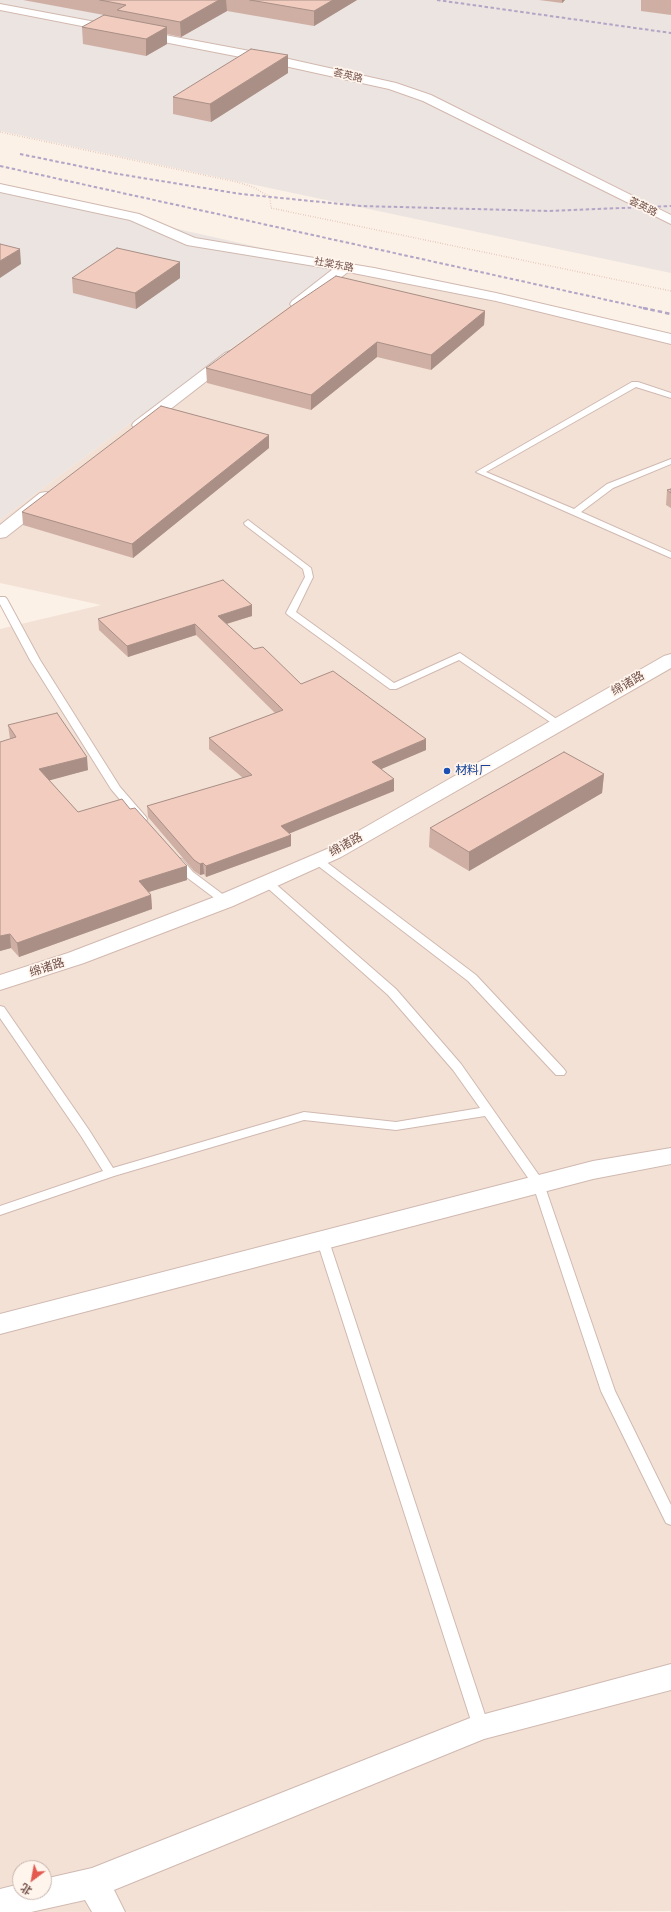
<!DOCTYPE html>
<meta charset="utf-8">
<style>
body{margin:0}
#map{position:relative;width:671px;height:1912px;overflow:hidden;background:#fcf1e7;font-family:Helvetica,"Noto Sans SC",sans-serif}
canvas{display:block}
.north{position:absolute;left:12px;top:1860px;width:40px;height:40px;box-sizing:border-box;background:#fff5ed;border:1px solid #c8b5ad;border-radius:50%;rotate:212deg;font-size:11px;font-weight:700;line-height:16px;text-align:center;color:#75544c}
.north::after{content:'';display:block;margin:auto;width:14px;height:18px;background:#e25a50;clip-path:polygon(50% 0,100% 100%,50% 72%,0 100%)}
</style>
<div id="map">
<canvas width="671" height="1912"></canvas>
<div class="north">北</div>
</div>
<script>
const c = document.querySelector('canvas').getContext('2d');
c.lineJoin = 'round';
function fillPath(path, color) { c.fillStyle = color; c.fill(path, 'evenodd'); }
const toPath = rows => new Path2D(rows.map(r => 'M' + r).join(''));
function trace(path, color, width, dash) { c.strokeStyle = color; c.lineWidth = width; c.lineCap = dash ? 'butt' : 'round'; c.setLineDash(dash || []); c.stroke(path); }
function label(font, color, halo, rows, align = 'center') {
  c.font = font + ' Helvetica,"Noto Sans SC",sans-serif'; c.lineWidth = 3.5; c.setLineDash([]); c.textBaseline = 'middle'; c.strokeStyle = halo; c.fillStyle = color; for (const [text, x, y, turn = 0] of rows) {
    c.save(); c.translate(x, y); c.rotate((+turn || 0) * Math.PI / 180); c.textAlign = isNaN(turn) ? turn : align; if (halo) c.strokeText(text, 0, 0); c.fillText(text, 0, 0); c.restore();
  }
}
const residential = toPath([
 [342,266,548,314,671,340,671,1911,0,1912,0,629,101,605,0,583,0,520],
 [20,1868,44,1868,44,1892,20,1892]
]);
const industrial = toPath([
 [0,0,671,0,671,273,0,131],
 [0,189,342,266,0,520]
]);
const path = toPath([
 [0,132,237,182,253,187,270,197,271,208,671,291]
]);
const lane = toPath([
 [632,382,638,382,671,393,671,398,636,387,486,472,574,509,607,484,671,459,671,464,613,488,581,512,671,552,671,558,476,472,632,382],
 [248,520,311,568,313,577,296,612,394,683,460,653,564,724,559,727,556,726,459,660,396,689,390,689,288,615,286,613,305,577,303,569,245,525,244,523,248,520],
 [0,597,5,597,7,599,40,660,120,787,146,817,147,819,146,821,138,821,111,789,30,660,0,604,0,597],
 [317,857,321,858,476,975,564,1069,566,1072,564,1075,556,1075,468,981,313,862,312,860,317,857],
 [178,858,182,859,193,872,229,899,230,901,229,903,221,903,185,876,173,861,178,858],
 [267,879,271,880,396,989,461,1064,543,1181,615,1391,671,1505,671,1525,666,1523,601,1391,533,1185,485,1116,396,1130,304,1120,114,1176,0,1215,0,1206,103,1171,81,1136,0,1018,0,1006,4,1007,89,1130,113,1168,304,1112,396,1122,480,1108,453,1070,388,995,263,884,262,882,267,879],
 [323,1236,327,1238,329,1241,489,1727,486,1732,481,1734,476,1732,473,1727,317,1241,319,1238,323,1236]
]);
const street = toPath([
 [0,184,139,214,195,238,374,268,496,293,671,334,671,344,496,301,348,272,302,307,297,308,292,307,290,304,292,301,333,269,187,245,130,220,0,192,0,184],
 [230,351,235,353,238,356,235,359,146,428,140,430,134,428,132,425,134,422,225,353,230,351],
 [46,492,52,493,54,497,52,501,6,537,0,538,0,525,40,493,46,492],
 [671,1148,671,1164,593,1179,0,1334,0,1314,593,1161,671,1148],
 [671,1664,671,1690,484,1739,114,1890,125,1912,92,1912,85,1900,31,1912,0,1912,0,1889,20,1884,20,1892,44,1892,44,1879,92,1868,470,1718,671,1664]
]);
const secondary = toPath([
 [0,4,271,55,396,83,431,95,671,215,671,224,423,101,389,89,271,63,0,10,0,4],
 [671,654,671,668,341,857,233,906,84,963,0,990,0,975,68,953,217,896,327,849,664,656,671,654]
]);
const railFar1 = toPath([
 [437,0,671,33],
 [20,154,118,174,241,194,361,206,549,211,671,206],
 [0,166,648,309]
]);
const rail = toPath([
 [643,308,671,314]
]);
const wall = toPath([
 [23,0,357,0,314,26,227,11,181,37,167,34,167,44,146,56,83,44,82,27,104,15],
 [539,0,565,0,562,3],
 [641,0,671,0,671,15,641,11],
 [288,73,211,122,173,114,173,97],
 [72,278,180,278,136,309,73,293],
 [485,311,484,325,431,370,377,357,311,410,207,383,206,368],
 [269,448,133,558,23,525,22,512],
 [671,489,671,508,666,505,667,490],
 [252,616,227,624,254,649,301,684,426,750,381,769,394,791,289,833,291,835,291,846,206,877,204,874,200,875,194,871,148,817,147,806,243,778,209,749,209,738,275,713,196,635,128,657,99,630,98,619],
 [8,725,88,770,49,780,78,812,130,809,187,866,187,880,149,892,151,895,152,909,19,957,11,948,0,951,10,739],
 [604,774,602,793,469,871,429,847,430,828]
]);
const shadedWall = toPath([
 [219,0,226,0,227,11,181,37,180,22],
 [333,0,357,0,314,26,314,11],
 [562,0,565,0,562,3],
 [167,27,167,44,146,56,146,39],
 [288,55,288,73,211,122,210,104],
 [20,249,21,264,0,278,0,261],
 [180,262,180,278,136,309,135,293],
 [485,311,484,325,431,370,431,355],
 [377,342,377,357,311,410,311,395],
 [269,435,269,448,133,558,132,544],
 [252,605,252,616,219,626,218,616],
 [195,624,196,635,128,657,127,646],
 [426,739,426,750,372,773,372,762],
 [87,757,88,770,40,783,39,769],
 [604,774,602,793,469,871,469,852],
 [394,779,394,791,281,837,281,826],
 [291,835,291,846,206,877,206,866],
 [203,863,204,874,200,875,200,864],
 [187,866,187,880,139,895,139,881],
 [151,895,152,909,19,957,17,943],
 [10,934,11,948,0,951,0,936]
]);
const building = toPath([
 [100,0,219,0,180,22,117,10,126,5,100,0],
 [250,0,333,0,314,11,250,0],
 [104,15,167,27,146,39,82,27,104,15],
 [251,49,288,55,210,104,173,97,251,49],
 [0,244,20,249,0,261,0,244],
 [117,248,180,262,135,293,72,278,117,248],
 [336,276,485,311,431,355,377,342,311,395,206,368,293,305,336,276],
 [161,406,269,435,132,544,22,512,161,406],
 [671,489,671,493,667,490,671,489],
 [223,580,252,605,218,616,254,649,263,647,301,684,333,671,426,739,372,762,394,779,281,826,291,835,206,866,203,863,200,864,194,860,147,806,252,775,209,738,283,710,195,624,127,646,98,619,223,580],
 [57,713,87,757,39,769,78,812,122,799,130,809,135,808,187,866,139,881,151,895,17,943,10,934,0,936,0,742,16,737,8,725,57,713],
 [564,752,604,774,469,852,430,828,564,752]
]);
const markers = [
 [447,771,4,"#1a4fb4"]
];
const farStreetnames = [
 ["荟英路",348,76,13],
 ["荟英路",643,207,26],
 ["社棠东路",334,265,10]
];
const streetNames = [
 ["绵诸路",628,684,-30],
 ["绵诸路",346,845,-29],
 ["绵诸路",47,968,-18]
];
const transitNames = [
 ["材料厂",455,771]
];
fillPath(residential, '#f3e1d6');
fillPath(industrial, '#ece4e1');
trace(lane, '#d0b9b0', 2);
trace(street, '#d0b9b0', 2);
trace(secondary, '#d2b8ae', 2);
trace(path, '#d6aea2', 1.5, [0.5, 2]);
fillPath(lane, '#fff');
fillPath(street, '#fff');
fillPath(secondary, '#fff');
trace(railFar1, '#b2a5c6', 2, [3.5, 2.5]);
trace(rail, '#b2a5c6', 2.5, [4.5, 3]);
fillPath(wall, '#cfafa4');
fillPath(shadedWall, '#a98f86');
fillPath(building, '#f1ccbf');
trace(building, '#a98f86', 1);
for (const [x, y, r, color] of markers) { const dot = new Path2D(); dot.arc(x, y, r, 0, 2 * Math.PI); c.fillStyle = color; c.fill(dot); trace(dot, '#fff5ed', 1.5); }
label('10px', '#75544c', '#fff5ed', farStreetnames);
label('12px', '#75544c', '#fff5ed', streetNames);
label('12px', '#164399', '#fff5ed', transitNames, 'left');
</script>
